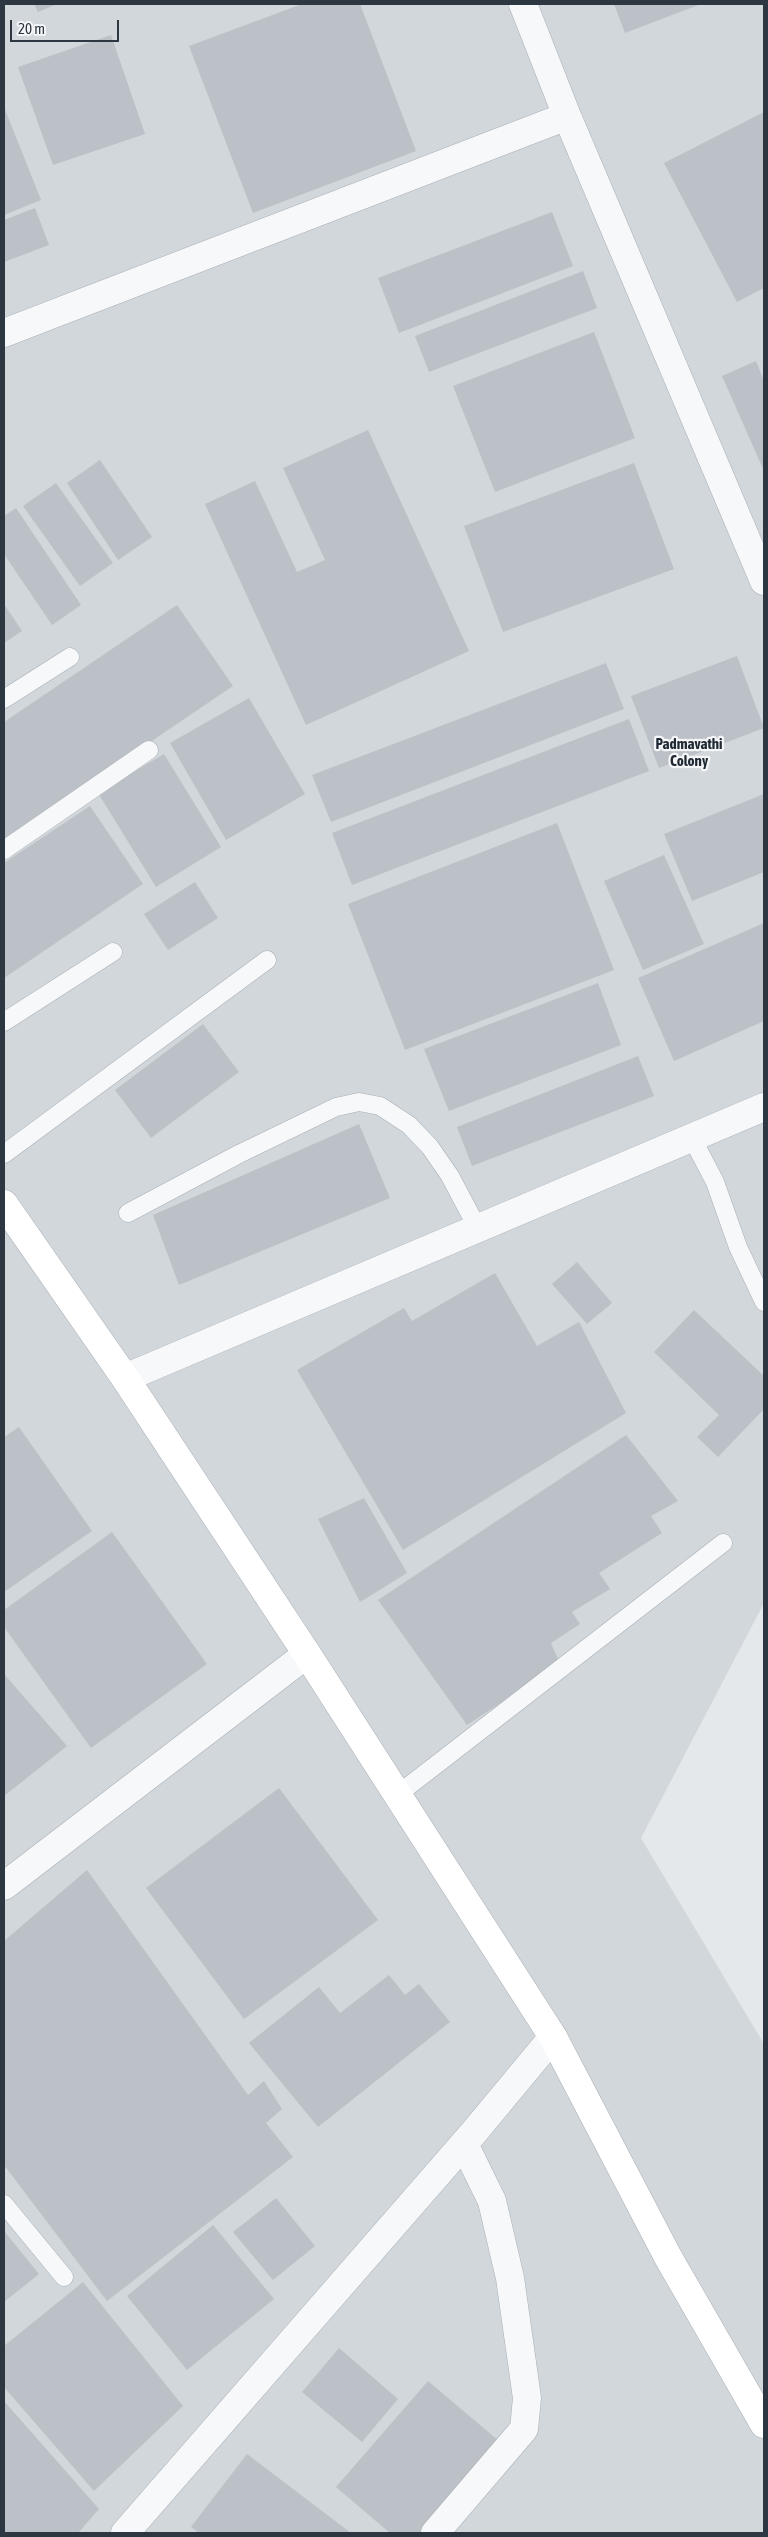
<!DOCTYPE html>
<style>
body{margin:0}
#map{position:relative;width:768px;height:2537px;overflow:hidden;background:#e4e8eb;font-family:"Asap Condensed",sans-serif}
canvas{display:block}
.frame{position:absolute;inset:0;border:5px solid #2d3742;pointer-events:none}
.scale{position:absolute;left:10px;top:20px;width:109px;height:22px;box-sizing:border-box;border:2px solid #2d3742;border-top:0;padding-left:6px;font-size:15px;line-height:18px;white-space:nowrap;color:#2d3742;-webkit-text-stroke:4px #f4f6f8;paint-order:stroke}
</style>
<div id="map">
<canvas width="768" height="2537"></canvas>
<div class="frame"></div>
<div class="scale">20 m</div>
</div>
<script>
const c = document.querySelector('canvas').getContext('2d');
c.lineJoin = 'round';
function fillPath(path, color) { c.fillStyle = color; c.fill(path, 'evenodd'); }
const toPath = rows => new Path2D(rows.map(r => 'M' + r).join(''));
function trace(path, color, width, dash) { c.strokeStyle = color; c.lineWidth = width; c.lineCap = dash ? 'butt' : 'round'; c.setLineDash(dash || []); c.stroke(path); }
function label(font, color, halo, rows, align = 'center') {
  c.font = font + ' "Asap Condensed",sans-serif'; c.lineWidth = 4.5; c.setLineDash([]); c.textBaseline = 'middle'; c.strokeStyle = halo; c.fillStyle = color; for (const [text, x, y, turn = 0] of rows) {
    c.save(); c.translate(x, y); c.rotate((+turn || 0) * Math.PI / 180); c.textAlign = isNaN(turn) ? turn : align; if (halo) c.strokeText(text, 0, 0); c.fillText(text, 0, 0); c.restore();
  }
}
const built = toPath([
 [4,4,764,4,764,1603,641,1838,764,2044,764,2533,4,2533]
]);
const building = toPath([
 [34,4,57,4,38,12],
 [302,4,360,4,416,151,253,213,189,46],
 [614,4,701,4,625,33],
 [111,35,145,134,53,165,18,67],
 [4,107,41,200,4,215],
 [764,112,764,288,737,302,664,163],
 [35,208,49,245,4,262,4,220],
 [552,212,573,266,399,333,378,278],
 [583,271,597,308,429,372,415,336],
 [594,332,635,438,495,492,453,386],
 [756,361,764,381,764,471,722,376],
 [368,430,469,651,306,725,205,504,255,481,297,572,325,560,283,468],
 [100,460,152,537,118,560,67,483],
 [634,463,674,569,503,632,464,526],
 [56,483,113,563,80,586,23,506],
 [16,508,81,605,52,625,4,554,4,516],
 [4,604,22,631,4,643],
 [177,605,233,686,4,841,4,722],
 [737,656,764,728,659,768,631,696],
 [606,663,624,709,331,822,312,775],
 [249,698,305,794,226,840,170,743],
 [629,719,649,771,352,885,332,833],
 [164,754,221,847,156,887,98,793],
 [764,794,764,872,692,901,664,834],
 [90,806,143,884,4,978,4,863],
 [557,823,614,970,405,1050,348,904],
 [664,855,704,944,643,970,604,881],
 [195,882,218,918,168,950,144,914],
 [764,923,764,1021,674,1061,638,978],
 [598,983,621,1045,449,1111,424,1049],
 [203,1024,239,1072,151,1138,115,1090],
 [638,1056,654,1096,472,1166,457,1127],
 [359,1124,390,1198,179,1285,153,1215],
 [577,1262,612,1303,587,1324,552,1284],
 [495,1273,537,1346,579,1322,626,1413,403,1550,297,1370,404,1308,412,1321],
 [694,1310,764,1376,764,1409,718,1457,697,1437,719,1415,654,1352],
 [19,1427,92,1531,4,1592,4,1437],
 [626,1435,678,1501,651,1516,662,1533,599,1573,610,1589,572,1612,580,1624,551,1643,560,1664,467,1725,378,1600],
 [364,1498,407,1573,360,1602,318,1519],
 [112,1532,207,1664,91,1748,4,1627,4,1610],
 [4,1674,67,1746,4,1796],
 [279,1788,378,1920,244,2019,146,1888],
 [87,1870,248,2095,264,2081,282,2109,266,2123,293,2157,107,2301,4,2165,4,1941],
 [389,1975,405,1995,419,1984,450,2022,318,2127,249,2043,319,1987,340,2013],
 [276,2198,315,2246,273,2280,233,2232],
 [213,2225,274,2299,187,2370,127,2296],
 [4,2231,39,2274,4,2302],
 [83,2282,183,2406,94,2491,4,2387,4,2346],
 [339,2348,398,2399,362,2442,302,2392],
 [428,2381,500,2442,421,2533,390,2533,336,2487],
 [4,2401,99,2509,78,2533,4,2533],
 [247,2454,351,2533,199,2533,191,2527]
]);
const lane = toPath([
 [4,699,70,657],
 [4,850,149,750],
 [4,1022,113,952],
 [692,1138,715,1182,738,1247,764,1302],
 [4,1154,267,960],
 [128,1213,239,1154,336,1107,359,1102,380,1106,409,1125,430,1147,450,1176,478,1229],
 [397,1795,723,1543],
 [4,2204,64,2277]
]);
const street = toPath([
 [523,4,567,116,764,581],
 [4,333,567,116],
 [125,1378,764,1107],
 [4,1886,307,1654],
 [125,2533,475,2131,553,2037],
 [435,2533,524,2429,527,2398,510,2278,492,2201,464,2144]
]);
const secondary = toPath([
 [4,1204,125,1378,307,1654,553,2037,668,2257,764,2424]
]);
const neighbourhoodNames = [
 ["Padmavathi",689,744],
 ["Colony",689,761]
];
fillPath(built, '#d2d7dc');
fillPath(building, '#bcc1c7');
trace(lane, '#a9afb5', 19);
trace(street, '#a9afb5', 29);
trace(secondary, '#a9afb5', 29);
trace(lane, '#f7f8f9', 18);
trace(street, '#f7f8f9', 28);
trace(secondary, '#fff', 28);
label('bold 15px', '#1f2833', '#f4f6f8', neighbourhoodNames);
</script>
